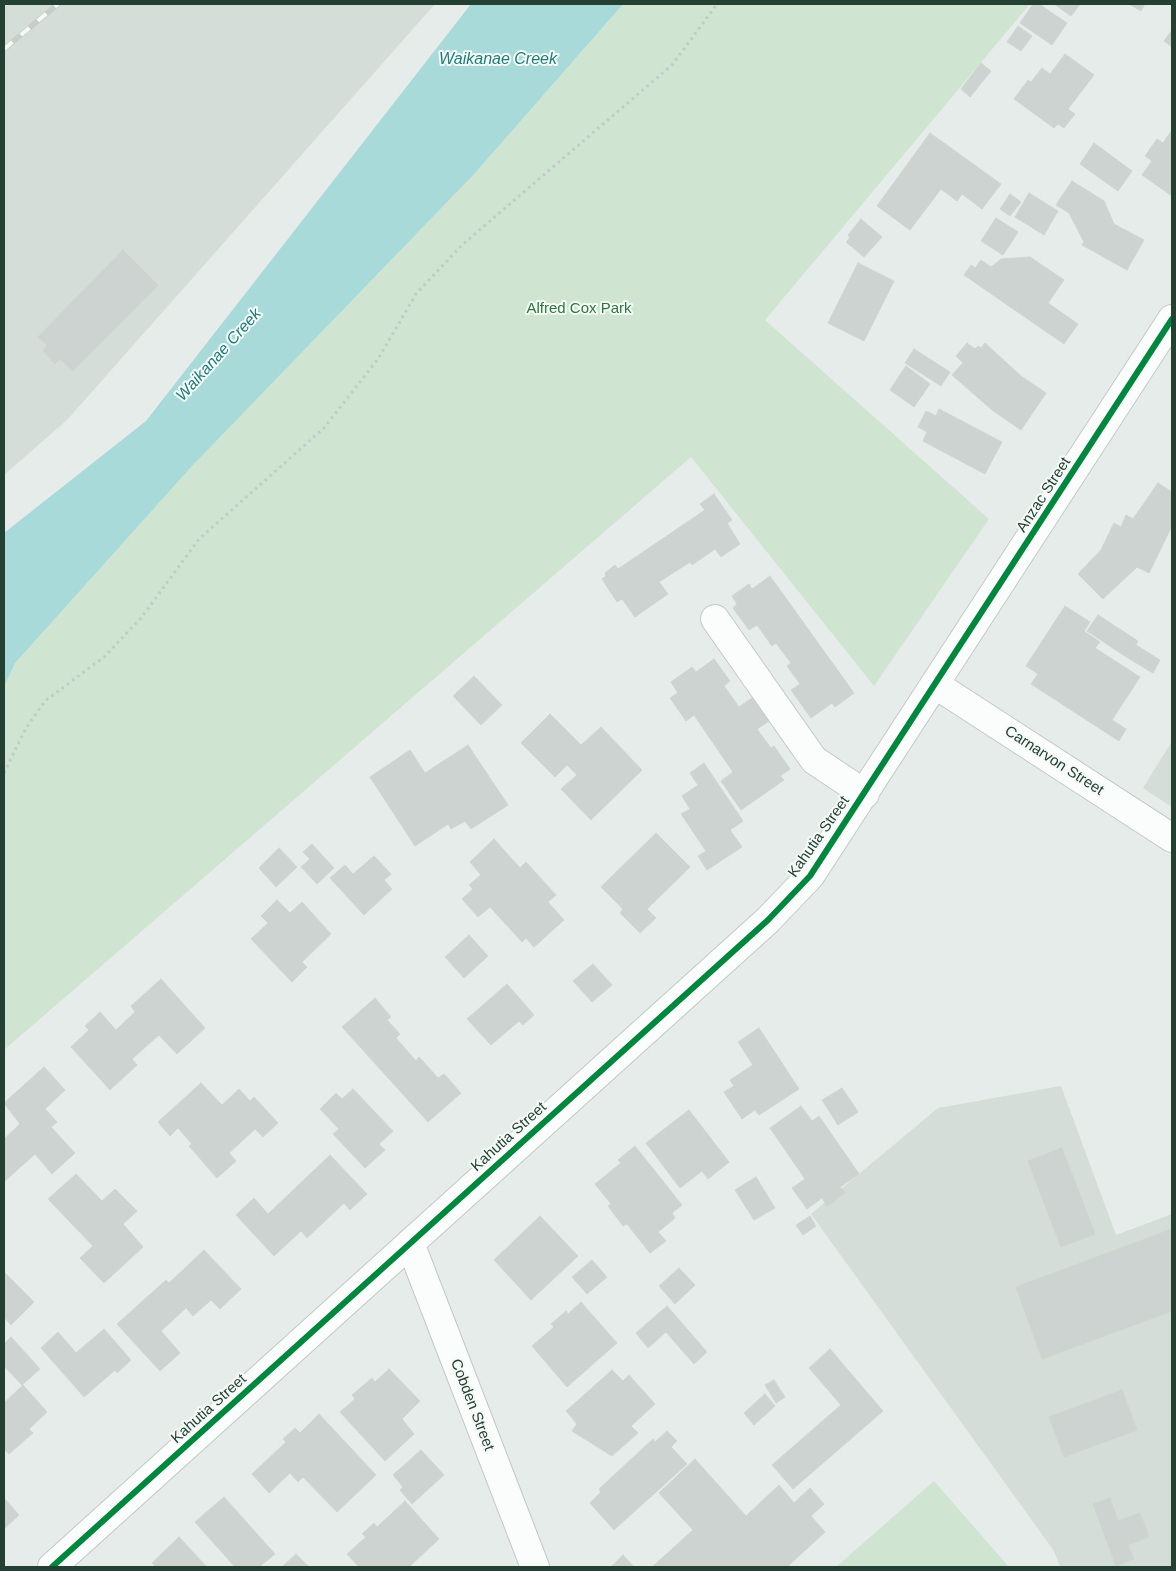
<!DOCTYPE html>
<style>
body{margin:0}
#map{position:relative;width:1176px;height:1571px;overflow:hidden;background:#e6ece9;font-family:Arial,sans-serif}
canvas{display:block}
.frame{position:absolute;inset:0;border:5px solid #234033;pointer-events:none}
</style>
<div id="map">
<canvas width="1176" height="1571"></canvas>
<div class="frame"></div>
</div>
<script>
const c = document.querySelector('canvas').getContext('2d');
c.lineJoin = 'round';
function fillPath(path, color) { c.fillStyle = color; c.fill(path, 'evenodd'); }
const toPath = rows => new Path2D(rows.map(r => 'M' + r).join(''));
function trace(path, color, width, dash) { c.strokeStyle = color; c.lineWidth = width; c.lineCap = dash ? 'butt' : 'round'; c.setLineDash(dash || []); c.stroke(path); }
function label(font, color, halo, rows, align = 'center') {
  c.font = font + ' Arial,sans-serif'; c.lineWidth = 4; c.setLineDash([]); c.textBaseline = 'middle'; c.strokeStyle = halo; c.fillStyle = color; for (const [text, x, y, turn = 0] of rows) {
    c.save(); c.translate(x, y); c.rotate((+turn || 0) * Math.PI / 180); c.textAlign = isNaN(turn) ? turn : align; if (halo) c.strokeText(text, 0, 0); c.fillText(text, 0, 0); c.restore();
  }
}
const built = toPath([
 [4,4,435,4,67,420,4,475],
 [1172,741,1172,807,1143,788],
 [1061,1086,1116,1235,1172,1214,1172,1567,1060,1567,1054,1551,811,1214,938,1108]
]);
const green = toPath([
 [608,4,1030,4,765,320,989,519,874,686,691,457,4,1050,4,658],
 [934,1481,1009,1567,836,1567]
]);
const water = toPath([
 [471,4,623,4,474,174,190,468,15,663,4,686,4,533,146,421]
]);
const building = toPath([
 [1033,4,1039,4,1067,23,1052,45,1020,23,1033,4],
 [1054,4,1080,4,1071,16,1054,4],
 [1129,4,1145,4,1141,11,1129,4],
 [1018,26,1032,36,1021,51,1007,42,1018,26],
 [1172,30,1172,47,1164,41,1172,30],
 [1065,54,1094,75,1068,109,1075,114,1064,128,1058,124,1054,128,1014,99,1028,80,1031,82,1042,68,1050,74,1065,54],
 [981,63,991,71,970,97,961,89,981,63],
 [1172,130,1172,196,1142,175,1152,161,1145,156,1157,139,1163,143,1172,130],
 [930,133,1001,184,982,209,962,194,957,201,941,189,910,230,877,206,930,133],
 [1094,143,1132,171,1118,191,1080,164,1094,143],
 [1072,181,1104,201,1114,224,1144,240,1127,270,1082,245,1084,242,1069,213,1056,205,1072,181],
 [1029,193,1058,211,1044,235,1015,217,1029,193],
 [1010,194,1021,202,1010,216,1000,209,1010,194],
 [996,218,1018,232,1003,255,981,241,996,218],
 [861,219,882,237,864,257,846,242,850,238,848,235,861,219],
 [123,250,158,285,73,371,60,359,55,364,43,351,47,346,38,337,123,250],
 [1030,257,1064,280,1048,303,1078,324,1064,344,964,275,971,265,975,268,981,260,991,267,1001,259,1030,257],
 [858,263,894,281,864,341,828,323,858,263],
 [967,343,975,349,978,346,981,348,985,343,1021,376,1046,393,1021,430,992,410,952,375,963,363,956,356,967,343],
 [914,349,950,372,941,386,905,363,914,349],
 [906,366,930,384,914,407,890,390,906,366],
 [939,409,1002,442,985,474,923,441,927,432,918,427,926,411,936,416,939,409],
 [1158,483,1172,492,1172,526,1149,573,1137,567,1103,599,1078,574,1101,550,1114,523,1121,527,1126,515,1133,519,1158,483],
 [714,494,732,520,727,523,740,544,721,557,715,549,692,565,690,562,659,582,668,594,635,617,622,599,617,602,602,579,606,576,605,573,615,565,618,569,705,510,700,504,714,494],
 [770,576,854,693,835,707,832,703,811,718,791,690,800,684,787,666,791,663,776,643,772,646,757,625,749,630,733,608,737,604,732,596,749,584,752,589,770,576],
 [1065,606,1090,622,1084,631,1100,642,1095,648,1140,677,1112,720,1126,729,1119,741,1031,684,1038,674,1026,666,1065,606],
 [1098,615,1138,641,1128,658,1087,631,1098,615],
 [1136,645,1160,660,1153,673,1128,658,1136,645],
 [714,659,730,681,724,686,739,707,759,693,775,717,757,729,771,748,774,746,790,769,780,776,784,780,741,810,721,781,733,772,694,715,686,721,670,698,678,693,671,682,692,667,696,672,714,659],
 [474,676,502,705,481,725,453,696,474,676],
 [550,714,581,745,601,727,642,770,591,820,561,789,577,775,567,765,555,777,521,743,550,714],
 [468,745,508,805,471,829,465,821,451,829,448,824,415,846,370,777,410,750,425,773,468,745],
 [704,763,743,821,730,830,742,847,707,870,698,856,706,851,681,814,690,809,682,796,698,785,690,773,704,763],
 [656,833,690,867,647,909,656,918,640,933,620,913,623,909,601,887,656,833],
 [494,839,520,868,526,862,556,895,548,902,564,920,534,947,526,938,522,942,490,907,478,917,462,899,473,889,469,885,481,875,470,862,494,839],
 [312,844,334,868,317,884,301,867,310,859,303,852,312,844],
 [279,848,297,867,276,887,259,868,279,848],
 [374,856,391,874,384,880,392,889,364,915,330,878,345,865,353,874,374,856],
 [277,900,290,913,302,902,331,934,302,962,307,967,292,982,251,939,268,923,261,916,277,900],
 [469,935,488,956,464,978,445,957,469,935],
 [593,964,612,985,592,1002,573,981,593,964],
 [161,979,205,1028,177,1054,159,1035,132,1059,137,1065,110,1090,71,1047,89,1030,85,1026,100,1012,116,1030,135,1012,131,1006,161,979],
 [507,984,534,1015,523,1025,519,1021,491,1045,467,1019,507,984],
 [375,998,391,1017,387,1020,400,1034,396,1038,416,1061,419,1057,438,1078,444,1074,461,1093,428,1122,342,1027,375,998],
 [759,1028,799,1089,759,1115,755,1110,742,1119,724,1092,734,1086,730,1080,753,1065,738,1042,759,1028],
 [44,1067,65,1090,45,1109,57,1122,51,1127,75,1153,52,1174,35,1154,5,1181,4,1139,20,1124,4,1103,44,1067],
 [201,1083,222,1105,239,1089,250,1101,254,1097,278,1123,263,1137,255,1129,229,1153,236,1161,217,1178,189,1146,192,1144,178,1128,170,1136,158,1122,201,1083],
 [842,1088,858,1112,838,1125,822,1100,842,1088],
 [353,1089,393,1131,379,1144,385,1150,365,1168,333,1134,339,1129,320,1109,336,1093,342,1099,353,1089],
 [801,1106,812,1121,819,1116,859,1174,840,1187,845,1193,827,1206,822,1198,807,1209,792,1188,805,1179,770,1128,801,1106],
 [689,1110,729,1162,708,1179,702,1171,680,1188,646,1143,689,1110],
 [635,1146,682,1205,672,1213,675,1218,658,1232,666,1241,650,1253,627,1224,623,1226,608,1206,611,1204,595,1184,621,1163,618,1160,635,1146],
 [1062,1148,1095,1234,1061,1247,1028,1161,1062,1148],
 [330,1155,367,1194,350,1210,344,1203,307,1238,301,1231,274,1256,236,1215,254,1198,268,1214,330,1155],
 [76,1174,102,1201,115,1189,137,1211,123,1224,143,1247,104,1283,80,1258,93,1246,48,1199,76,1174],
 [756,1177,775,1208,754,1220,735,1190,756,1177],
 [540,1216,578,1256,531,1300,494,1260,540,1216],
 [810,1216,816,1226,803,1235,796,1225,810,1216],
 [1172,1229,1172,1311,1042,1359,1016,1287,1172,1229],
 [204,1250,241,1289,220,1309,211,1300,193,1316,186,1308,161,1331,180,1353,160,1371,117,1324,166,1280,169,1283,204,1250],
 [592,1260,607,1277,587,1294,572,1277,592,1260],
 [679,1268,695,1285,675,1304,659,1286,679,1268],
 [4,1272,34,1302,11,1325,4,1317,4,1272],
 [581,1302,617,1343,567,1387,532,1346,554,1327,551,1324,566,1311,568,1314,581,1302],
 [667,1306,707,1352,694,1364,666,1332,648,1348,636,1333,667,1306],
 [104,1329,131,1360,117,1373,115,1370,84,1397,41,1348,58,1332,76,1353,104,1329],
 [11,1337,40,1369,22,1385,4,1366,4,1344,11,1337],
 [830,1349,883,1411,793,1489,772,1465,841,1405,809,1368,830,1349],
 [389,1369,420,1401,402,1419,414,1434,385,1461,340,1412,355,1399,352,1395,372,1378,375,1382,389,1369],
 [612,1370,623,1381,629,1375,655,1404,631,1426,638,1433,612,1456,572,1431,577,1424,566,1411,612,1370],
 [774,1380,785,1397,776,1403,765,1385,774,1380],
 [23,1385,47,1412,29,1429,33,1433,9,1454,4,1449,4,1403,23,1385],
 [1122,1390,1137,1430,1064,1457,1049,1417,1122,1390],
 [765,1394,775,1406,754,1425,744,1413,765,1394],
 [319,1414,376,1475,337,1512,303,1477,298,1482,290,1473,269,1493,252,1474,286,1442,283,1439,295,1428,300,1433,319,1414],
 [667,1431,677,1441,671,1447,687,1464,614,1530,590,1503,601,1492,599,1489,653,1439,655,1442,667,1431],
 [421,1450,444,1475,412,1504,400,1490,403,1487,393,1475,421,1450],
 [695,1459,746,1516,779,1485,794,1503,810,1488,824,1504,811,1516,825,1532,787,1567,652,1567,693,1530,659,1493,695,1459],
 [224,1497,275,1554,259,1567,235,1567,195,1522,224,1497],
 [4,1498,19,1515,4,1529,4,1498],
 [1110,1498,1118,1521,1140,1513,1149,1537,1128,1545,1134,1559,1116,1566,1093,1504,1110,1498],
 [405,1501,439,1539,409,1567,359,1567,347,1554,366,1537,362,1534,374,1523,377,1527,405,1501],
 [179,1537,207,1567,156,1567,152,1563,179,1537],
 [296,1554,309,1567,282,1567,296,1554],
 [623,1555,634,1567,611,1567,623,1555]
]);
const path = toPath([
 [4,773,26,728,45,701,104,657,141,618,199,539,324,428,378,359,416,294,462,245,672,65,717,4]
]);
const street = toPath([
 [715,619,814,760,865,794],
 [936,685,1172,838],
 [410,1243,535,1567],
 [52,1567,768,920,810,876,1172,319]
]);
const rail = toPath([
 [4,49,58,4]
]);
const cycleway = toPath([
 [52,1567,768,920,810,876,1172,319]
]);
const parkNames = [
 ["Alfred Cox Park",579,309]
];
const streetNames = [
 ["Anzac Street",1044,495,-57],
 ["Carnarvon Street",1054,761,33],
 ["Kahutia Street",819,837,-55],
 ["Kahutia Street",509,1137,-42],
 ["Cobden Street",472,1405,69],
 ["Kahutia Street",209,1409,-42]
];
const waterNames = [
 ["Waikanae Creek",498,60],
 ["Waikanae Creek",219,355,-48]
];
fillPath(built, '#d4ddd8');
fillPath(green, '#cfe5d2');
fillPath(water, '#a7dad8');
fillPath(building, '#cdd3d0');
trace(building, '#cfd5d1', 1);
trace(street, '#c3c9c6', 30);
trace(path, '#c2cbc6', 3, [2.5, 4]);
trace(street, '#fbfcfc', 28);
trace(rail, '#c8ccca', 5.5);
trace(rail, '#f5faf7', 4, [11]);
trace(cycleway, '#00873e', 6);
label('15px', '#2c783b', '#f5faf7', parkNames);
label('15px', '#234033', '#f5faf7', streetNames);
label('italic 16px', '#1c7d7b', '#f5faf7', waterNames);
</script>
